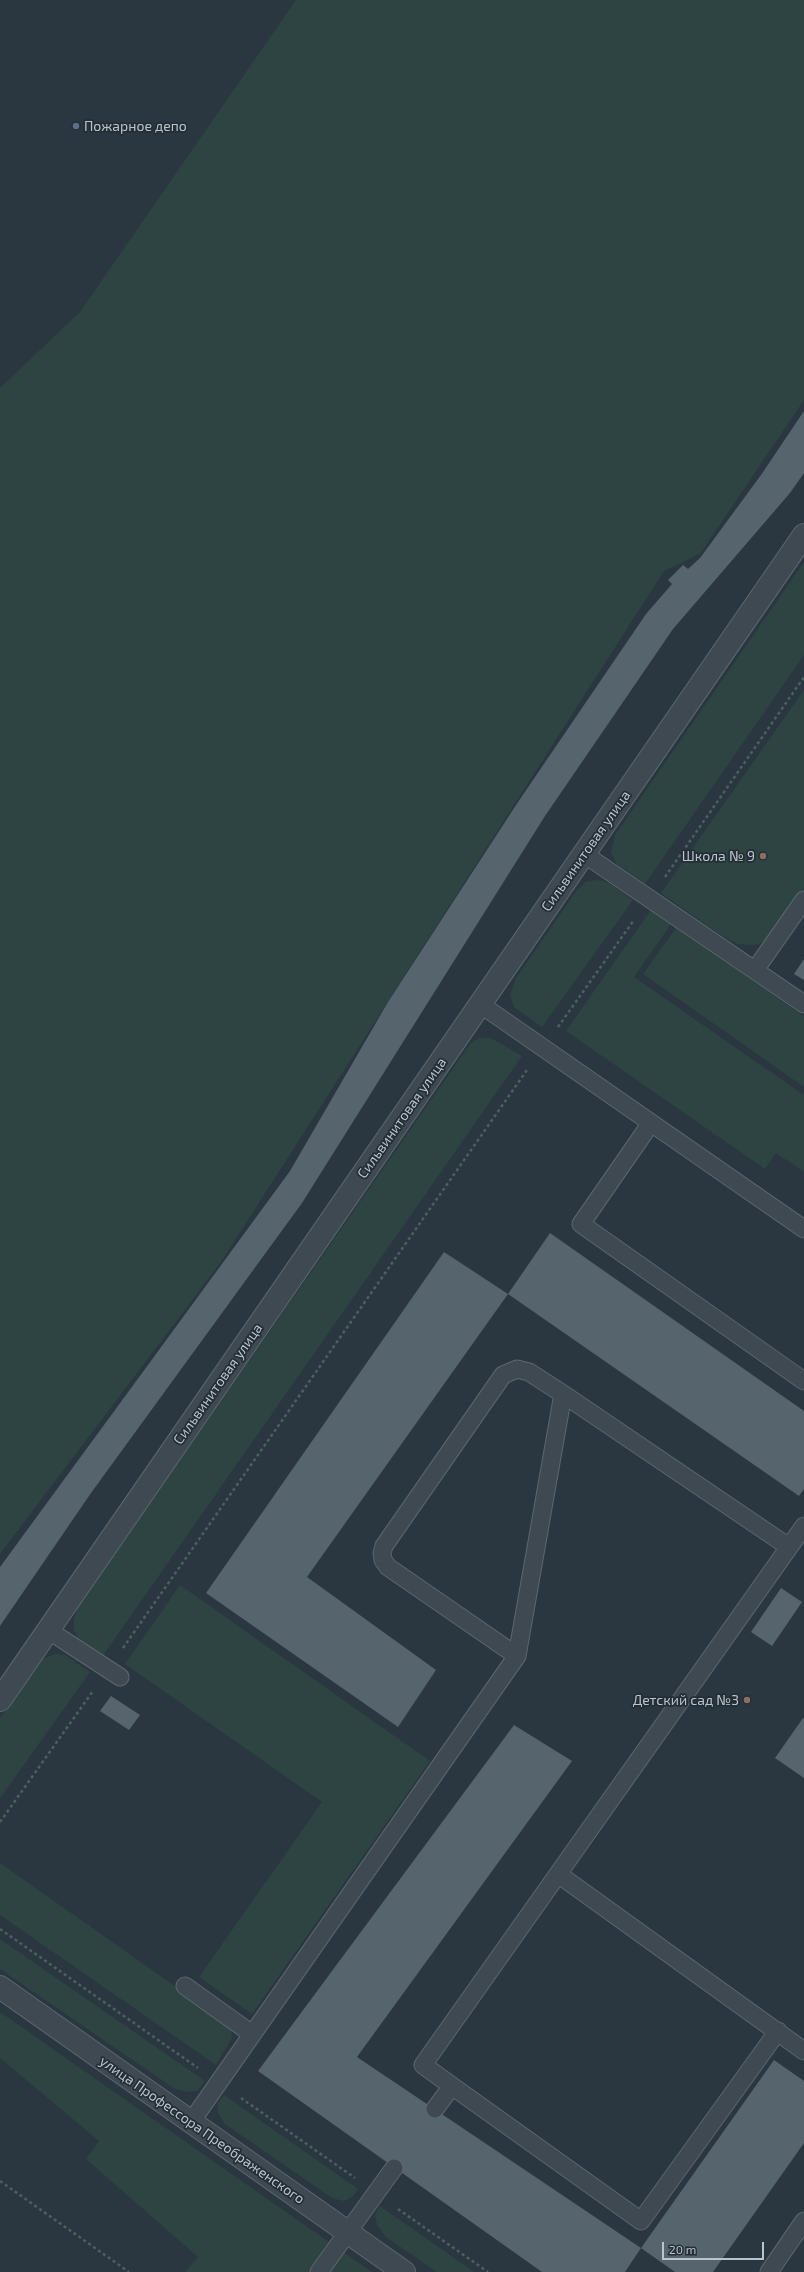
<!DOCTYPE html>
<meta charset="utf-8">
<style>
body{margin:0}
#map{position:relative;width:804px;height:2272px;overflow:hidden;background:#2a3741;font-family:"Exo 2",sans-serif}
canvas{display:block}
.scale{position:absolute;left:662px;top:2242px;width:102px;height:18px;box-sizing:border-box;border:2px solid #bbc4cb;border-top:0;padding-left:5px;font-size:12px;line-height:14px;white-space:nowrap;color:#bbc4cb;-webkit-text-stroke:3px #232e36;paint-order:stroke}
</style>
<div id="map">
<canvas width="804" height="2272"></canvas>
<div class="scale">20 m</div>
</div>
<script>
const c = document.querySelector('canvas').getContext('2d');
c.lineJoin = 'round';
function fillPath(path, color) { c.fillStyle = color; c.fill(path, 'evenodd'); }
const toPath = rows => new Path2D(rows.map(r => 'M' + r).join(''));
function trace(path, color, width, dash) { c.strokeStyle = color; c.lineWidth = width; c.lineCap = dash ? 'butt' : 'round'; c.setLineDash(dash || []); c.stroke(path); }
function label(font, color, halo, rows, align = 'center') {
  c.font = font + ' "Exo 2",sans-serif'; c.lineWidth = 3.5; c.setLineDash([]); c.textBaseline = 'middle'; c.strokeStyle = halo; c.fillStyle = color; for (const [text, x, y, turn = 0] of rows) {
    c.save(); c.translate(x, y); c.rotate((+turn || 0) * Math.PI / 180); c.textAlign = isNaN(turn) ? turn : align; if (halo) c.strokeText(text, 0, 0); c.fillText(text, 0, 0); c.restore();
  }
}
const green = toPath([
 [296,0,804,0,804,400,700,554,664,571,221,1262,0,1554,0,388,80,312],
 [804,562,804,655,645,884,616,863,611,852,615,835],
 [804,690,804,890,769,941,753,945,738,944,722,936,661,893],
 [599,880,609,883,633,900,542,1027,514,1007,510,995,516,978,577,890,587,881],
 [651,910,671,924,634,977,804,1095,804,1172,776,1153,765,1169,566,1031],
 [676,928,804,1016,804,1087,643,974],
 [479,1038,491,1038,522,1056,102,1657,78,1639,74,1630,74,1619,77,1608,470,1044],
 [180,1585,430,1761,252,2014,199,1977,322,1802,125,1664],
 [55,1654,65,1655,90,1672,0,1798,0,1718,32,1671,42,1659],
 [0,1863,226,2022,231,2029,232,2038,216,2065,0,1915],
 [0,1939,205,2081,197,2091,188,2092,175,2089,0,1969],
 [0,2012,372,2272,185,2272,198,2257,86,2159,99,2141,0,2058],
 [224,2095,358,2189,351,2198,343,2201,332,2198,225,2124,218,2113,217,2104],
 [380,2206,474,2272,437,2272,386,2237,377,2225,375,2214]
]);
const building = toPath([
 [804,411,804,473,790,493,673,629,545,816,302,1203,91,1493,0,1626,0,1567,290,1171,388,1002,518,802,646,614,672,584,668,580,683,565,688,569,700,558,761,475],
 [804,959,804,980,794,974],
 [550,1233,804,1411,804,1489,799,1496,508,1294],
 [444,1252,508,1294,307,1577,436,1670,398,1727,206,1593],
 [781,1588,802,1602,772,1646,751,1632],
 [111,1696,140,1715,129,1730,100,1711],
 [803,1718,804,1719,804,1778,775,1758],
 [514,1725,572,1761,357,2057,641,2248,625,2272,542,2272,258,2071],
 [774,2060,804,2081,804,2143,713,2272,675,2272,641,2248]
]);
const path = toPath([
 [665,877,804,677],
 [558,1027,634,920],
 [123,1648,527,1070],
 [0,1822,93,1691],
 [0,1929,198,2068],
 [241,2098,355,2178],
 [0,2181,129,2272],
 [398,2209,488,2272]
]);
const service = toPath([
 [584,854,804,1004],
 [755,970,804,900],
 [480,1004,804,1229],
 [651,1123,581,1224,804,1381],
 [48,1630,120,1677],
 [517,1656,388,1567,383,1560,382,1553,384,1546,503,1375,517,1369,529,1372,563,1394,789,1547],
 [558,1874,804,2051],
 [185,1986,252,2034],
 [452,2086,641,2221,778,2031],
 [435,2109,452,2086,423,2065,804,1526],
 [191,2122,517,1656,563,1394],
 [319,2272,394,2168],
 [769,2272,804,2221]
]);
const tertiary = toPath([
 [0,1700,804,535],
 [0,1987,404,2272]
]);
const markers = [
 [76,126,4,"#5c6f8a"],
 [763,856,4,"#8d6e63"],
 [747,1700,4,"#8d6e63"]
];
const poiNames = [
 ["Пожарное депо",84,126,"left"],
 ["Школа № 9",755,856],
 ["Детский сад №3",739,1700]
];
const streetNames = [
 ["Сильвинитовая улица",586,851,-55],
 ["Сильвинитовая улица",402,1118,-55],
 ["Сильвинитовая улица",218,1384,-55],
 ["улица Профессора Преображенского",202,2130,35]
];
fillPath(green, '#2d4442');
fillPath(building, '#56646d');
trace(service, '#5c676e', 19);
trace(tertiary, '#5c676e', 24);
trace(path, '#4c605f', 2.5, [3, 3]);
trace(service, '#3e4951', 17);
trace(tertiary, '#3e4951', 22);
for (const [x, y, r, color] of markers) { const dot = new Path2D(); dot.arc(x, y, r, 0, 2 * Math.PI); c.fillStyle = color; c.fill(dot); trace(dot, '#232e36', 1.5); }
label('14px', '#bbc4cb', '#232e36', poiNames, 'right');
label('14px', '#bbc4cb', '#232e36', streetNames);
</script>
